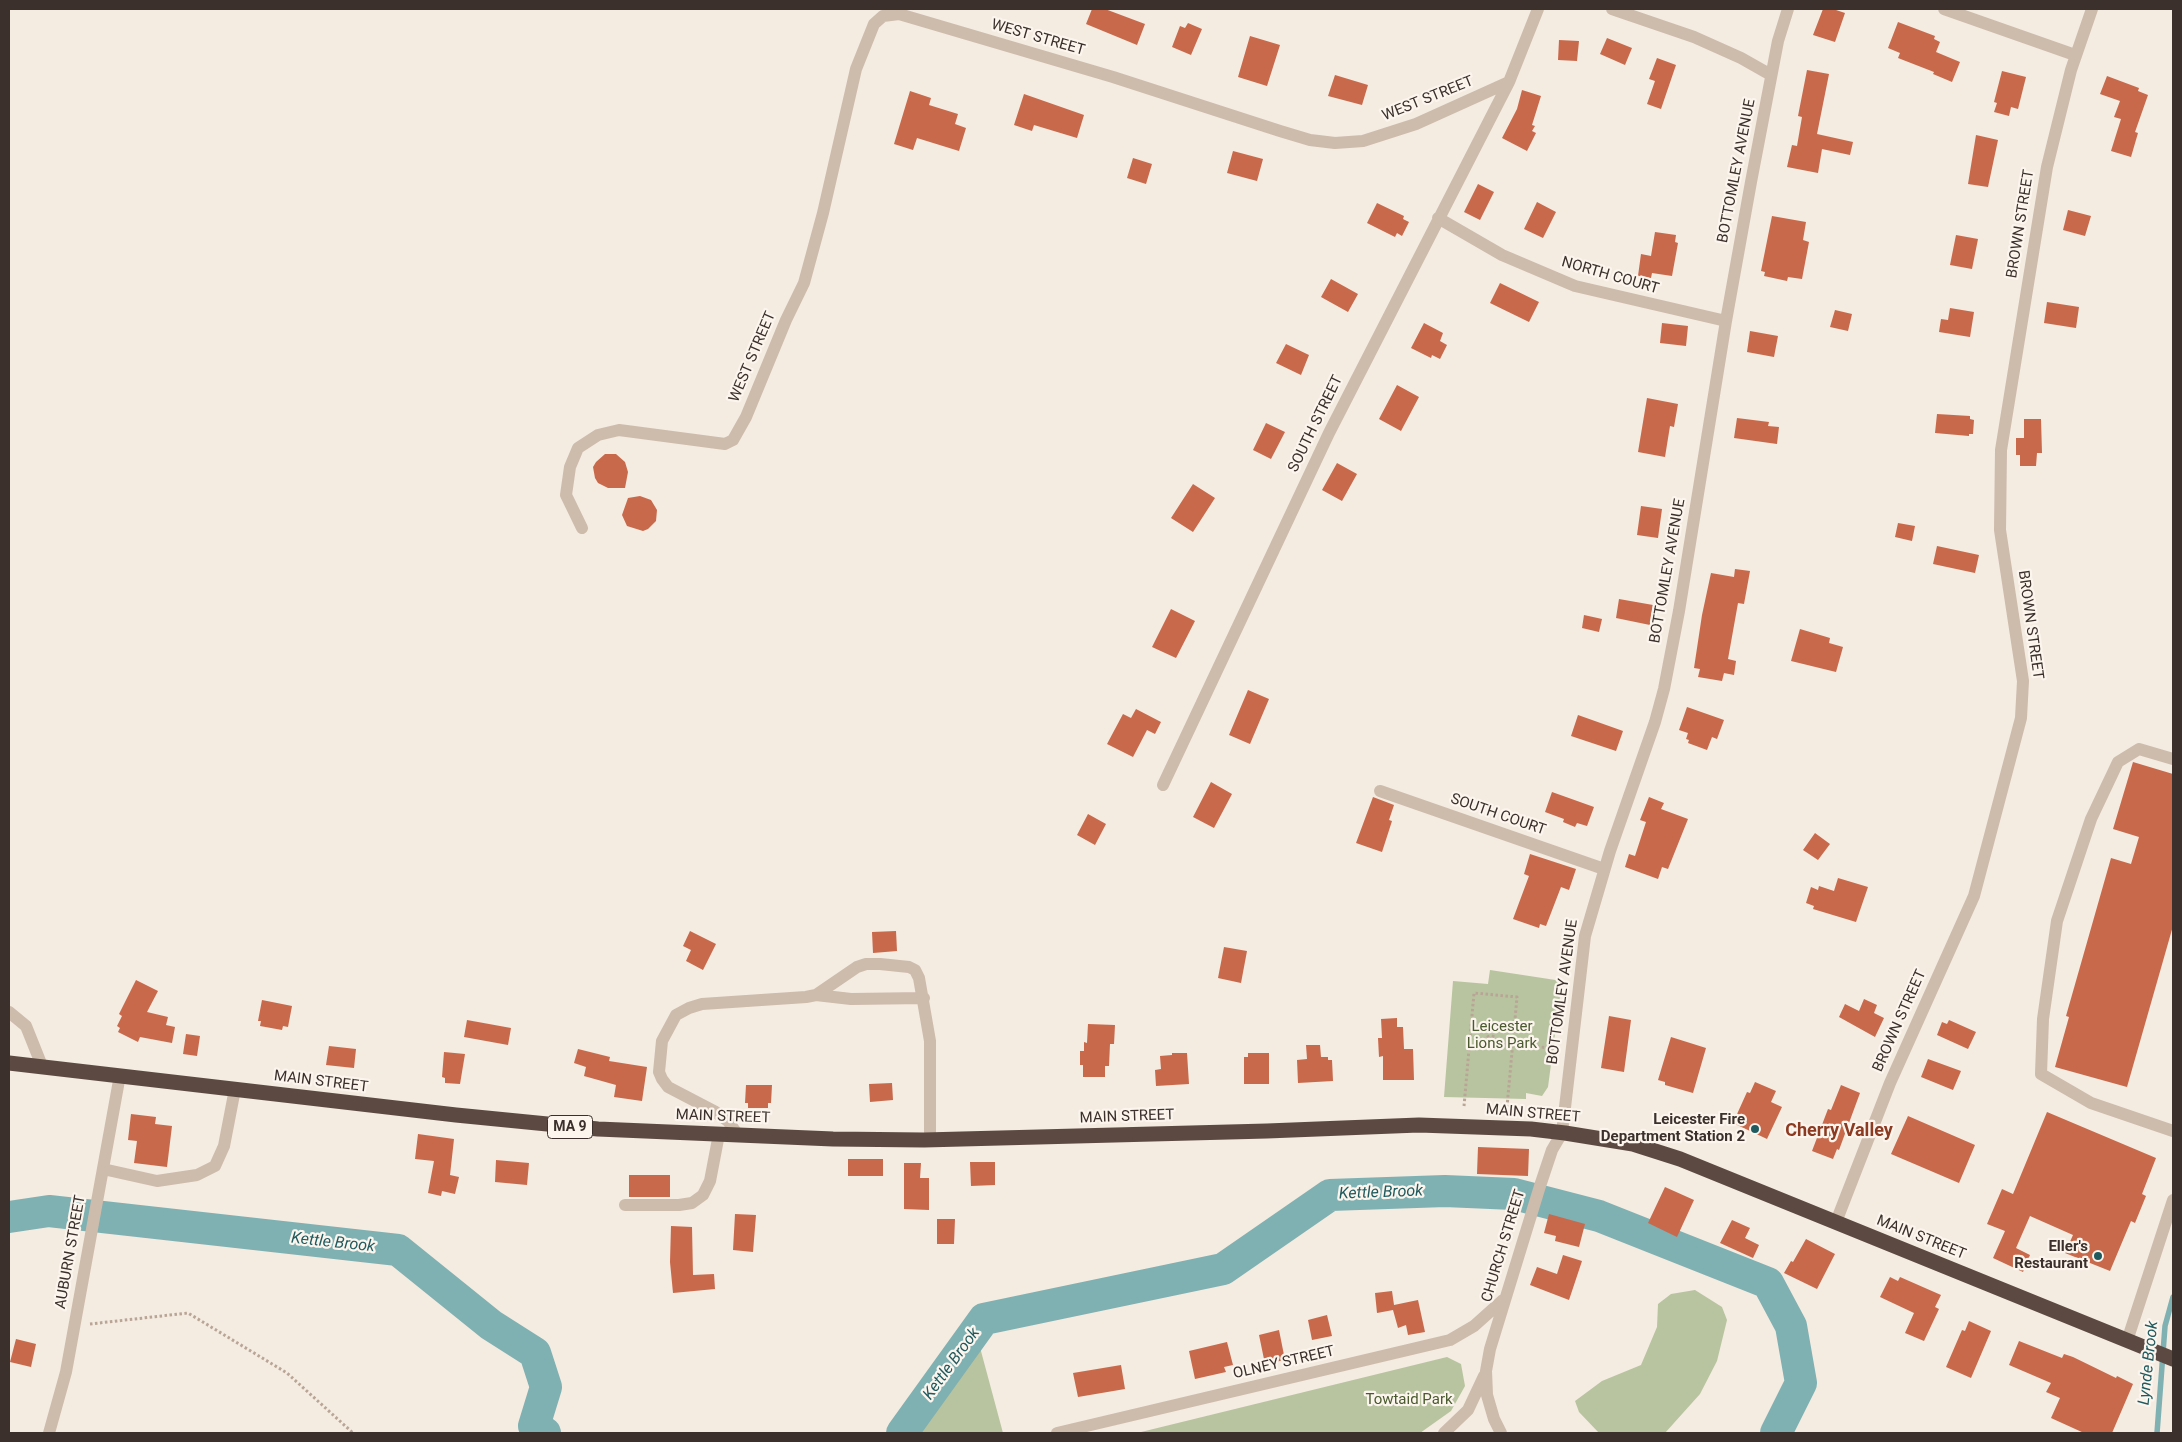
<!DOCTYPE html>
<style>
body{margin:0}
#map{position:relative;width:2182px;height:1442px;overflow:hidden;background:#f4ebe1;font-family:Roboto,sans-serif}
canvas{display:block}
.frame{position:absolute;inset:0;border:10px solid #3b302b;pointer-events:none}
</style>
<div id="map">
<canvas width="2182" height="1442"></canvas>
<div class="frame"></div>
</div>
<script>
const c = document.querySelector('canvas').getContext('2d');
c.lineJoin = 'round';
function fillPath(path, color) { c.fillStyle = color; c.fill(path, 'evenodd'); }
const toPath = rows => new Path2D(rows.map(r => 'M' + r).join(''));
function trace(path, color, width, dash) { c.strokeStyle = color; c.lineWidth = width; c.lineCap = dash ? 'butt' : 'round'; c.setLineDash(dash || []); c.stroke(path); }
function label(font, color, halo, rows, align = 'center') {
  c.font = font + ' Roboto,sans-serif'; c.lineWidth = 4.5; c.setLineDash([]); c.textBaseline = 'middle'; c.strokeStyle = halo; c.fillStyle = color; for (const [text, x, y, turn = 0] of rows) {
    c.save(); c.translate(x, y); c.rotate((+turn || 0) * Math.PI / 180); c.textAlign = isNaN(turn) ? turn : align; if (halo) c.strokeText(text, 0, 0); c.fillText(text, 0, 0); c.restore();
  }
}
const green = toPath([
 [1490,970,1562,981,1548,1087,1542,1096,1526,1093,1526,1099,1444,1097,1453,981,1488,984],
 [1695,1290,1722,1307,1727,1320,1717,1361,1700,1394,1665,1433,1599,1433,1579,1412,1575,1401,1602,1381,1641,1365,1657,1327,1658,1304,1671,1294],
 [978,1340,1003,1433,921,1433,945,1383],
 [1447,1357,1461,1364,1465,1386,1451,1411,1420,1433,1137,1433]
]);
const stream = toPath([
 [2157,1433,2165,1326,2173,1297]
]);
const river = toPath([
 [9,1217,49,1211,398,1250,491,1325,535,1353,546,1387,534,1426,545,1433],
 [902,1433,984,1319,1223,1269,1330,1195,1445,1191,1514,1194,1599,1216,1768,1283,1791,1326,1801,1383,1776,1433]
]);
const building = toPath([
 [1092,9,1105,9,1145,24,1137,45,1086,24],
 [1823,9,1833,9,1845,13,1835,42,1813,35],
 [1898,22,1935,36,1934,39,1940,42,1936,52,1960,62,1952,82,1933,74,1934,72,1898,58,1900,53,1888,48],
 [1188,23,1202,29,1191,55,1172,47,1180,26,1185,28],
 [1250,36,1280,45,1267,86,1238,77],
 [1607,38,1632,48,1625,65,1600,54],
 [1559,40,1579,41,1577,61,1558,60],
 [1657,58,1676,65,1661,109,1647,104,1655,81,1649,79],
 [1807,70,1829,74,1817,134,1853,142,1850,155,1822,149,1818,173,1787,167,1792,145,1797,146,1802,117,1798,116],
 [2002,71,2026,77,2018,109,2011,107,2009,116,1994,112,1997,103,1994,102],
 [1335,75,1368,85,1362,105,1328,96],
 [2107,76,2139,88,2138,91,2148,95,2135,132,2138,133,2131,157,2111,151,2121,119,2114,117,2120,101,2100,94],
 [1522,90,1541,96,1532,125,1535,126,1532,131,1536,133,1527,151,1502,138,1517,109],
 [910,91,931,98,929,105,958,114,955,124,966,128,959,151,917,138,913,150,894,144],
 [1024,94,1084,115,1077,138,1034,125,1032,131,1014,125],
 [1976,135,1998,140,1988,187,1968,184],
 [1233,151,1263,159,1257,181,1227,173],
 [1133,158,1152,164,1146,184,1127,178],
 [1478,184,1494,192,1480,220,1464,212],
 [1537,202,1556,212,1543,238,1524,229],
 [1377,203,1404,216,1403,219,1409,222,1402,236,1397,233,1395,237,1367,223],
 [2068,210,2091,216,2085,236,2063,230],
 [1772,216,1806,222,1803,240,1809,242,1802,279,1788,277,1787,281,1764,276,1765,272,1761,271],
 [1655,232,1676,235,1675,242,1678,243,1672,276,1652,273,1651,278,1638,276,1641,254,1651,256],
 [1956,235,1978,239,1972,269,1950,265],
 [1331,279,1358,294,1348,312,1321,297],
 [1500,283,1539,302,1529,322,1490,303],
 [2047,302,2079,307,2076,328,2044,323],
 [1950,308,1974,312,1970,337,1939,332,1941,319,1948,320],
 [1835,310,1852,314,1848,331,1830,327],
 [1424,323,1443,333,1440,341,1447,345,1440,359,1432,355,1431,358,1411,348],
 [1662,323,1688,326,1686,346,1660,343],
 [1750,331,1778,336,1774,357,1747,352],
 [1286,344,1309,355,1301,375,1276,363],
 [1397,385,1419,397,1401,431,1379,419],
 [1647,398,1678,404,1674,427,1670,426,1665,457,1638,452],
 [1937,414,1970,416,1970,419,1974,420,1973,434,1969,434,1969,436,1935,433],
 [1737,418,1769,422,1768,426,1779,427,1777,444,1734,438],
 [2024,419,2041,419,2042,453,2037,453,2036,466,2020,466,2020,455,2016,455,2016,438,2024,438],
 [1266,423,1285,432,1271,459,1253,450],
 [605,454,616,454,625,462,628,472,625,488,608,488,598,483,595,478,593,467,596,462],
 [1337,463,1357,474,1342,501,1322,490],
 [1193,484,1215,498,1193,532,1171,518],
 [640,496,651,500,657,510,656,521,648,529,643,531,627,526,622,515,628,498],
 [1641,506,1662,509,1658,538,1637,535],
 [1898,523,1915,526,1912,541,1895,537],
 [1937,546,1979,555,1975,573,1933,564],
 [1735,569,1750,571,1744,604,1738,603,1728,659,1736,661,1734,675,1724,673,1722,681,1698,677,1700,669,1694,668,1702,615,1711,573,1734,577],
 [1619,599,1653,605,1650,625,1616,618],
 [1171,609,1195,621,1176,658,1152,647],
 [1584,615,1602,619,1599,632,1582,628],
 [1800,629,1830,638,1829,643,1843,647,1836,672,1791,661],
 [1248,690,1269,699,1250,744,1229,735],
 [1687,707,1724,720,1717,739,1712,737,1707,750,1688,743,1689,740,1686,739,1688,733,1679,730],
 [1136,709,1161,722,1155,734,1147,730,1133,757,1107,744,1123,714,1131,718],
 [1578,715,1623,731,1616,751,1571,736],
 [2133,762,2173,774,2173,926,2127,1087,2055,1067,2069,1017,2066,1016,2111,858,2131,864,2139,837,2113,829],
 [1211,782,1232,794,1214,828,1193,817],
 [1552,792,1594,807,1587,826,1577,823,1575,827,1563,822,1564,819,1545,812],
 [1373,797,1394,805,1389,820,1392,821,1382,852,1356,843],
 [1649,797,1664,803,1661,809,1688,819,1668,869,1662,867,1658,879,1625,867,1629,854,1635,856,1646,822,1640,820],
 [1088,814,1106,824,1095,845,1077,835],
 [1815,833,1830,844,1818,860,1803,850],
 [1530,854,1576,869,1569,890,1561,887,1546,926,1540,924,1539,928,1513,919,1529,876,1524,874],
 [1838,878,1868,887,1856,922,1813,909,1814,906,1806,903,1811,887,1818,890,1819,886,1834,891],
 [690,931,716,944,703,970,686,961,691,950,683,946],
 [896,931,897,951,873,953,872,932],
 [1224,947,1247,951,1241,983,1218,978],
 [136,980,158,991,147,1012,168,1017,166,1025,175,1027,172,1043,140,1037,138,1042,118,1032,120,1028,117,1026,122,1016,119,1014],
 [1864,999,1877,1005,1874,1013,1884,1018,1875,1037,1839,1017,1845,1004,1859,1011],
 [262,1000,292,1006,288,1027,283,1026,282,1030,260,1026,261,1021,258,1021],
 [1609,1016,1631,1020,1624,1072,1601,1068],
 [1397,1018,1397,1027,1403,1027,1404,1049,1413,1049,1414,1080,1383,1080,1383,1056,1379,1057,1378,1038,1382,1038,1381,1019],
 [467,1020,511,1028,508,1045,464,1037],
 [1949,1020,1976,1032,1968,1049,1937,1035,1942,1022,1947,1024],
 [1088,1024,1115,1025,1114,1044,1110,1044,1109,1066,1105,1066,1105,1077,1083,1077,1083,1065,1080,1065,1080,1051,1084,1051,1084,1042,1087,1043],
 [186,1034,200,1036,197,1056,183,1054],
 [1671,1037,1706,1048,1693,1093,1665,1085,1665,1082,1658,1080],
 [1306,1045,1320,1045,1321,1057,1328,1057,1328,1060,1332,1060,1333,1081,1298,1083,1297,1060,1307,1059],
 [329,1046,356,1049,354,1068,326,1065],
 [578,1049,610,1057,609,1061,647,1067,642,1101,614,1097,616,1085,584,1076,586,1067,574,1063],
 [444,1052,465,1054,460,1084,445,1083,445,1078,442,1077],
 [1172,1053,1187,1053,1189,1084,1156,1086,1155,1070,1161,1069,1160,1056,1172,1055],
 [1248,1053,1269,1053,1269,1084,1244,1084,1244,1057,1248,1057],
 [1928,1059,1961,1071,1953,1090,1921,1077],
 [1755,1082,1776,1091,1771,1102,1782,1107,1767,1139,1733,1123,1747,1092,1750,1093],
 [892,1083,893,1100,870,1102,869,1084],
 [746,1085,772,1085,771,1103,768,1103,768,1108,748,1108,748,1103,745,1103],
 [1841,1085,1860,1093,1839,1150,1837,1149,1833,1159,1812,1151,1828,1109,1831,1110],
 [2047,1112,2156,1158,2142,1194,2146,1196,2135,1223,2131,1221,2110,1271,2065,1253,2073,1235,2030,1216,2016,1248,2030,1255,2023,1272,1993,1258,2005,1231,1987,1224,2002,1189,2013,1194],
 [131,1114,156,1117,155,1124,172,1126,167,1167,134,1163,137,1141,128,1140],
 [1908,1116,1975,1145,1959,1183,1891,1154],
 [418,1134,454,1139,450,1175,459,1177,455,1194,442,1191,441,1196,428,1193,434,1161,415,1159],
 [1478,1147,1529,1149,1528,1176,1477,1174],
 [848,1159,883,1159,883,1176,848,1176],
 [496,1160,529,1163,527,1185,495,1182],
 [970,1162,995,1162,995,1185,971,1186],
 [904,1163,921,1163,920,1178,929,1178,929,1210,904,1209],
 [629,1175,670,1175,670,1197,629,1197],
 [1665,1187,1694,1200,1677,1237,1648,1223],
 [735,1214,756,1215,753,1252,733,1250],
 [1549,1214,1585,1224,1579,1247,1555,1241,1556,1236,1544,1233],
 [937,1219,955,1219,954,1244,937,1244],
 [1732,1220,1750,1228,1745,1238,1759,1245,1753,1258,1720,1243],
 [671,1226,692,1227,693,1275,714,1274,715,1289,673,1293,670,1262],
 [1806,1239,1835,1254,1817,1289,1784,1273,1791,1261,1793,1262],
 [1563,1255,1582,1261,1569,1300,1530,1285,1537,1267,1557,1274],
 [1890,1277,1898,1281,1900,1277,1941,1295,1935,1307,1939,1309,1924,1341,1905,1333,1914,1313,1880,1297],
 [1392,1291,1394,1305,1418,1300,1425,1332,1408,1335,1406,1325,1398,1328,1393,1310,1377,1313,1375,1293],
 [1327,1315,1332,1336,1312,1340,1308,1320],
 [1969,1321,1991,1331,1971,1378,1946,1367,1962,1330,1965,1331],
 [1279,1330,1285,1360,1265,1364,1259,1335],
 [16,1339,36,1344,31,1367,10,1362],
 [2019,1341,2062,1358,2064,1354,2073,1357,2116,1378,2117,1376,2133,1384,2112,1433,2084,1433,2051,1418,2060,1398,2046,1392,2051,1383,2009,1365],
 [1227,1342,1233,1365,1224,1367,1226,1372,1195,1379,1189,1351],
 [1121,1365,1125,1389,1078,1397,1073,1373]
]);
const path = toPath([
 '1485 1042a6 6 0 1 1 12 0a6 6 0 1 1-12 0Z',
 [1469,1039,1485,1041],
 [1497,1042,1558,1049],
 [1464,1106,1474,993,1517,997,1507,1107],
 [90,1324,188,1313,287,1373,353,1433]
]);
const minor = toPath([
 [1612,9,1694,37,1741,58,1771,75],
 [1944,9,2075,55],
 [1438,218,1502,255,1575,286,1726,321],
 [582,528,566,495,570,467,578,448,598,435,619,430,725,444,733,440,746,417,786,320,804,283,823,213,856,69,874,24,883,16,899,14,1113,77,1280,131,1310,140,1335,143,1363,141,1416,124,1509,82,1538,9],
 [2173,759,2139,749,2118,762,2091,819,2057,921,2043,1019,2041,1074,2091,1103,2173,1131],
 [1163,785,1329,433,1509,82],
 [1380,791,1604,869],
 [816,995,851,999,924,998],
 [9,1012,26,1026,42,1066],
 [738,1135,728,1121,714,1111,668,1087,662,1079,659,1072,662,1041,676,1015,689,1008,702,1004,806,997,816,995,857,967,866,964,880,964,909,967,915,970,919,978,930,1041,930,1139],
 [103,1169,157,1181,197,1175,215,1166,224,1146,235,1089],
 [625,1205,679,1205,692,1203,703,1195,710,1181,719,1134],
 [1836,1222,1890,1083,1974,896,2021,718,2023,681,2000,530,2001,450,2047,167,2071,70,2092,9],
 [2127,1341,2173,1200],
 [49,1433,66,1372,120,1075],
 [1057,1433,1450,1340,1474,1326,1503,1300],
 [1444,1433,1468,1410,1484,1376],
 [1501,1433,1494,1419,1487,1395,1486,1371,1490,1349,1540,1186,1552,1150,1562,1133,1585,936,1610,851,1655,722,1664,689,1679,611,1726,321,1751,182,1778,41,1788,9]
]);
const highway = toPath([
 [9,1063,456,1115,598,1129,833,1139,924,1140,1267,1131,1419,1125,1531,1129,1565,1133,1633,1144,1680,1159,2173,1359]
]);
const markers = [
 [1755,1129,5,"#1f5a5e"],
 [2098,1256,5,"#1f5a5e"]
];
const shields = [
 [570,1127,45]
];
const shieldNames = [
 ["MA 9",570,1127]
];
const streetNames = [
 ["WEST STREET",1038,38,16],
 ["WEST STREET",1428,99,-22],
 ["BOTTOMLEY AVENUE",1737,171,-79],
 ["BROWN STREET",2021,224,-81],
 ["NORTH COURT",1610,276,16],
 ["WEST STREET",753,357,-67],
 ["SOUTH STREET",1316,424,-64],
 ["BOTTOMLEY AVENUE",1668,571,-80],
 ["BROWN STREET",2030,625,82],
 ["SOUTH COURT",1498,815,19],
 ["BOTTOMLEY AVENUE",1563,992,-82],
 ["BROWN STREET",1900,1021,-66],
 ["MAIN STREET",321,1082,7],
 ["MAIN STREET",1533,1114,5],
 ["MAIN STREET",723,1117,2],
 ["MAIN STREET",1127,1117,-2],
 ["MAIN STREET",1921,1238,22],
 ["CHURCH STREET",1504,1246,-73],
 ["AUBURN STREET",71,1252,-80],
 ["OLNEY STREET",1284,1363,-13]
];
const parkNames = [
 ["Leicester",1502,1027],
 ["Lions Park",1502,1044],
 ["Towtaid Park",1409,1400]
];
const poiNames = [
 ["Leicester Fire",1745,1120],
 ["Department Station 2",1745,1137],
 ["Eller's",2088,1247],
 ["Restaurant",2088,1264]
];
const waterNames = [
 ["Kettle Brook",1381,1193,-2],
 ["Kettle Brook",333,1243,6],
 ["Lynde Brook",2149,1363,-84],
 ["Kettle Brook",952,1364,-54]
];
const quarterNames = [
 ["Cherry Valley",1839,1131]
];
fillPath(green, '#b8c4a0');
trace(stream, '#7fb0b2', 5.5);
trace(river, '#7fb0b2', 32);
fillPath(building, '#c8694b');
trace(path, '#b9a596', 3, [2.5, 2.5]);
trace(minor, '#cdbbac', 12);
trace(highway, '#5c4a42', 15);
for (const [x, y, r, color] of markers) { const dot = new Path2D(); dot.arc(x, y, r, 0, 2 * Math.PI); c.fillStyle = color; c.fill(dot); trace(dot, '#fbf5ee', 2); }
for (const [x, y, w] of shields) { const box = new Path2D(); box.roundRect(x - w / 2, y - 11.5, w, 23, 4); c.fillStyle = '#fbf5ee'; c.fill(box); trace(box, '#3b302b', 1); }
label('bold 14px', '#3b302b', null, shieldNames);
label('15px', '#3b302b', '#fbf5ee', streetNames);
label('15px', '#4a5a2e', '#fbf5ee', parkNames);
label('bold 15px', '#3b302b', '#fbf5ee', poiNames, 'right');
label('italic 16px', '#1f5a5e', '#fbf5ee', waterNames);
label('bold 18px', '#8c3b22', '#fbf5ee', quarterNames);
</script>
